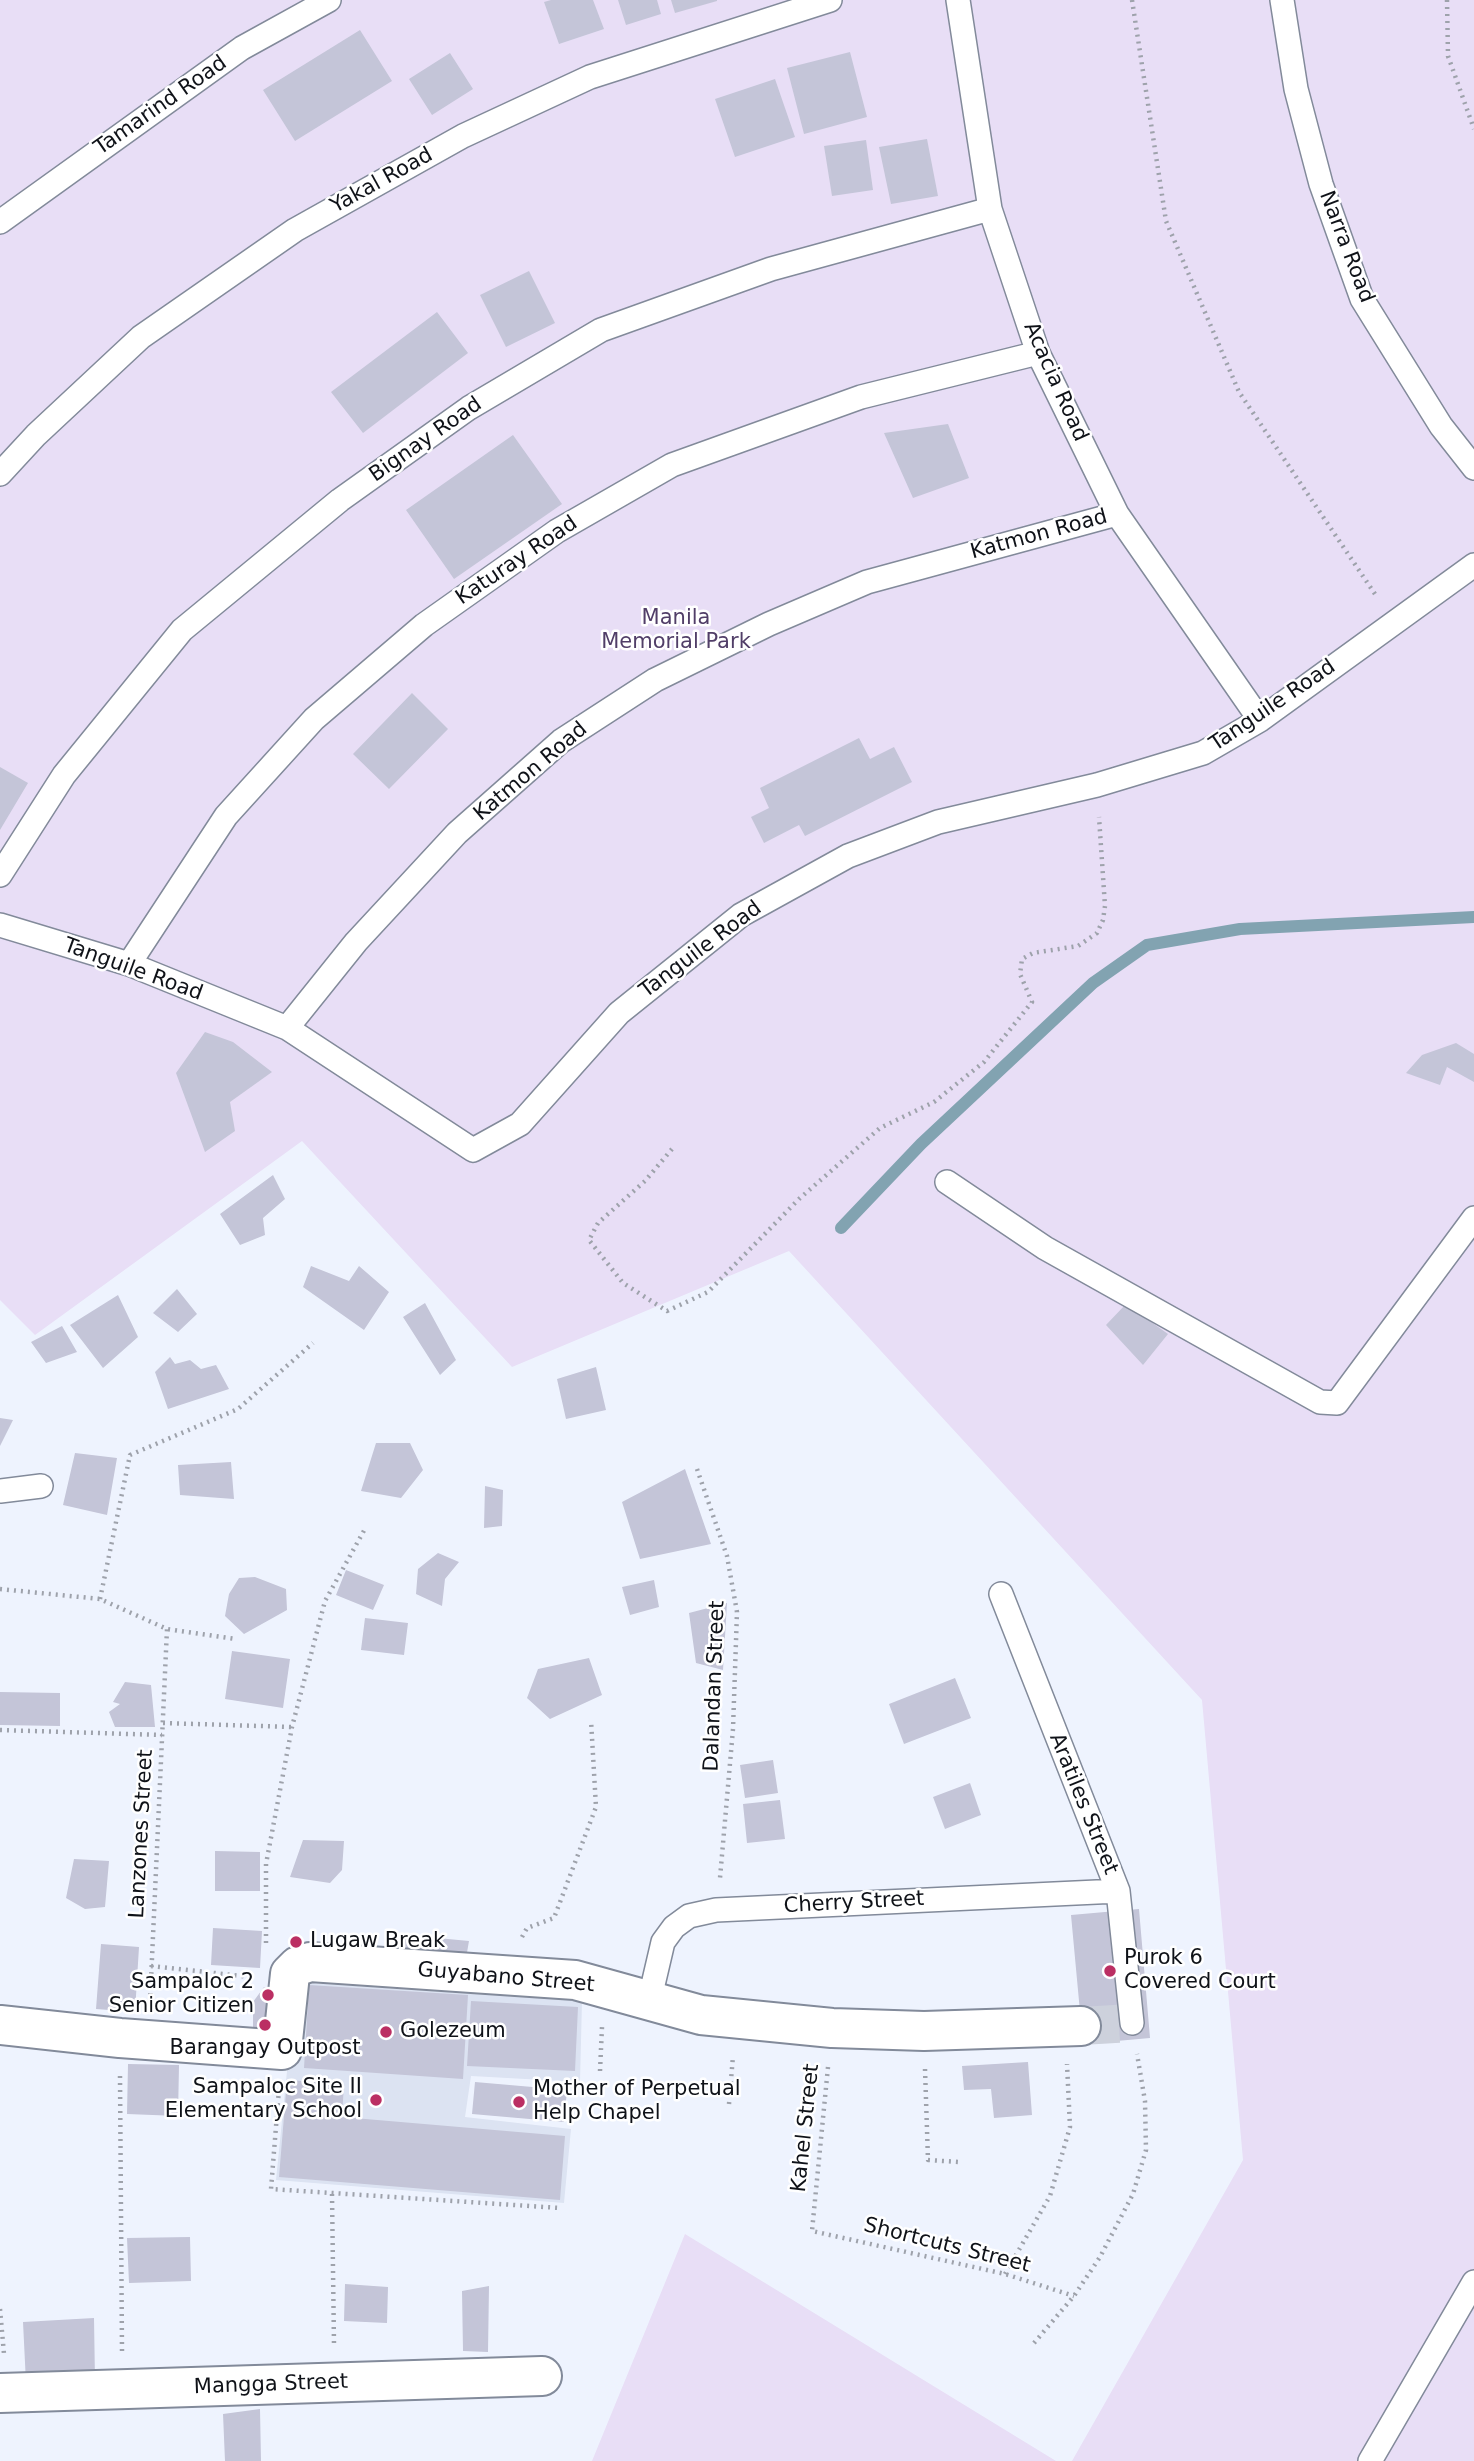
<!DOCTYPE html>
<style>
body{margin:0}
canvas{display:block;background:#eef3fe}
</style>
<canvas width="1474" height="2461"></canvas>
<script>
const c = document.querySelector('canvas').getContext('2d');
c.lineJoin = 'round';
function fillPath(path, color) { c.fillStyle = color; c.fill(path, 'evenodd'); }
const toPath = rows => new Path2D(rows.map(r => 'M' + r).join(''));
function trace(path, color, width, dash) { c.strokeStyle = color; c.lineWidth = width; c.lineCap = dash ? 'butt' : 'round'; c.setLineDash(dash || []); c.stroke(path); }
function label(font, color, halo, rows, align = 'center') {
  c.font = font + ' "DejaVu Sans",sans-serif'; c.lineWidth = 5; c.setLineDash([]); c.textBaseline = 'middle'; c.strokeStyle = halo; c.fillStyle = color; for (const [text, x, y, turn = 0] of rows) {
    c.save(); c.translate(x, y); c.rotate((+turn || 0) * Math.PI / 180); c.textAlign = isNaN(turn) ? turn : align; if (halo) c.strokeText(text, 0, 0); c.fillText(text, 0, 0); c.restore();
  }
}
const built = toPath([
 [296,1982,582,2001,580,2082,471,2076,465,2117,571,2129,564,2203,276,2180]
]);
const green = toPath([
 [0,0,1474,0,1474,2461,1072,2461,1243,2160,1202,1700,789,1251,512,1367,302,1141,35,1335,0,1300],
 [685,2234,1056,2461,592,2461]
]);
const stream = toPath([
 [841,1228,921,1144,1093,983,1147,945,1240,929,1474,917]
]);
const building = toPath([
 [551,0,593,0,604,29,559,44,544,2],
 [618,0,657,0,661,14,626,25],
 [671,0,717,0,717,1,675,13],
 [360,30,392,81,295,141,263,90],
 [850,52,867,117,804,134,787,68],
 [450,53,473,89,432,115,409,79],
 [775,79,795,137,735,157,715,99],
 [927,139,938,196,891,204,879,147],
 [866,140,873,190,832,196,824,146],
 [529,271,555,323,506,347,480,295],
 [437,312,468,353,363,433,331,392],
 [948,424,969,478,913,498,884,433],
 [513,435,562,504,454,579,406,510],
 [412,693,448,729,389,789,353,754],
 [859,738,870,759,894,747,912,782,805,836,799,825,764,843,751,817,769,808,760,788],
 [0,767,28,783,0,830],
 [205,1032,233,1042,272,1072,230,1102,235,1131,205,1152,176,1073],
 [1456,1043,1474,1054,1474,1082,1447,1067,1440,1085,1406,1073,1422,1055],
 [273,1175,285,1199,263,1218,265,1235,240,1245,220,1214],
 [311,1266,349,1281,359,1266,389,1292,364,1330,303,1287],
 [177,1289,197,1314,178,1332,153,1313],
 [118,1295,138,1337,103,1368,70,1325],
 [425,1303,456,1360,440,1375,403,1317],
 [1126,1304,1168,1334,1143,1365,1106,1325],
 [62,1326,77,1352,46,1363,31,1342],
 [170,1357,175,1364,190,1360,201,1369,216,1365,229,1389,168,1409,155,1372],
 [596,1367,606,1410,566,1419,557,1379],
 [0,1418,13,1420,0,1446],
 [376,1443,410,1443,423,1470,401,1498,361,1491],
 [75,1453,117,1458,107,1515,63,1505],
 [231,1462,234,1499,180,1495,178,1465],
 [685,1469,711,1544,640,1559,622,1502],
 [485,1486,503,1490,502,1526,484,1528],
 [438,1553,459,1562,445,1579,442,1606,416,1594,418,1569],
 [346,1570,384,1585,373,1610,336,1595],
 [255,1577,286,1589,287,1610,244,1634,225,1616,229,1594,239,1578],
 [654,1580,659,1607,630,1615,622,1587],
 [727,1603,723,1670,696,1663,689,1613],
 [365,1618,408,1623,404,1655,361,1650],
 [232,1651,290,1659,283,1708,225,1699],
 [589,1658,602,1695,550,1719,527,1698,538,1669],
 [955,1678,971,1718,904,1744,889,1704],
 [125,1682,151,1685,155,1727,115,1727,109,1712,120,1704,113,1702],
 [0,1692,60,1693,60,1726,0,1725],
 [773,1760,778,1793,745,1798,740,1765],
 [970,1783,981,1815,945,1829,933,1797],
 [780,1800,785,1839,747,1843,743,1804],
 [303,1840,344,1841,342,1870,330,1883,290,1877],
 [215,1851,260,1852,260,1891,215,1891],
 [74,1859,109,1861,105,1907,85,1909,66,1898],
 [1139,1909,1150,2038,1083,2044,1071,1915],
 [213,1928,262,1931,260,1968,211,1965],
 [395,1934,469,1941,465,1964,391,1959],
 [101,1944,139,1947,135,2012,96,2009],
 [309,1985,468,1995,463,2079,304,2068],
 [264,1987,279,1987,276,2037,253,2037,253,2002],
 [471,2001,578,2007,575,2071,467,2066],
 [1028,2062,1032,2115,994,2118,991,2089,964,2090,962,2066],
 [128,2064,179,2065,178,2116,127,2114],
 [287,2080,344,2084,342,2117,565,2136,560,2200,279,2177],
 [475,2082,567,2090,564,2122,472,2114],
 [190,2237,191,2281,129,2283,127,2238],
 [345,2284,388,2287,387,2323,344,2321],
 [489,2286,488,2352,463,2351,462,2291],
 [94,2318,95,2381,26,2383,23,2322],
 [260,2409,261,2461,225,2461,223,2414]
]);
const streetTunnel = toPath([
 [1081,2026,1132,2023]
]);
const path = toPath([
 [1132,0,1166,221,1239,392,1377,597],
 [1447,0,1448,56,1474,129],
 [672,1149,645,1181,598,1223,589,1240,623,1283,667,1311,708,1292,799,1199,880,1128,934,1102,984,1062,1032,1002,1020,974,1022,959,1033,953,1078,946,1097,933,1103,920,1105,906,1099,817],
 [697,1469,727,1556,737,1612,733,1729,720,1878],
 [0,1589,100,1599,167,1629,236,1639],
 [100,1599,130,1455,238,1409,313,1343],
 [163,1723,292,1727],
 [0,1730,162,1735],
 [522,1937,527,1928,554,1918,596,1807,591,1720],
 [266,1943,266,1864,292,1727,325,1601,366,1527],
 [151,1966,251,1977],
 [150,2002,167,1629],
 [828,2067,812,2231,1005,2274,1074,2296],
 [925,2069,928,2160,959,2162],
 [600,2071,602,2027],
 [120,2076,122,2351],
 [279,2089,271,2189,560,2208],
 [729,2104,733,2056],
 [332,2194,334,2344],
 [1005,2274,1050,2196,1070,2127,1067,2064],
 [0,2309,4,2354],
 [1034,2343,1074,2296,1100,2257,1133,2194,1146,2150,1145,2101,1137,2054]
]);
const lane = toPath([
 [958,0,990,209,1038,353,1117,514,1260,720],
 [1282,0,1296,89,1321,184,1362,299,1441,426,1474,468],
 [0,222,242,48,329,0],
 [0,474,36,435,141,337,295,230,463,136,590,77,830,0],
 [0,875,64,775,182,630,340,500,469,408,601,330,771,269,990,209],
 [0,925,129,964,287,1028,473,1150,520,1124,619,1013,741,915,848,856,938,822,1097,785,1203,753,1260,720,1474,565],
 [129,964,226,816,314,719,424,625,557,531,672,465,861,397,1038,353],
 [287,1028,356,942,457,833,561,741,655,680,769,624,867,582,1117,514],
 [947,1182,1045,1248,1320,1402,1337,1403,1474,1218],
 [0,1491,41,1486],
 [1001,1594,1118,1891,1132,2023],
 [649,2002,663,1942,674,1927,689,1916,716,1910,1118,1891],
 [1370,2461,1474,2282]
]);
const street = toPath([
 [0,2025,120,2038,282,2050,290,1974,298,1966,310,1962,575,1980,701,2015,832,2028,924,2031,1081,2026],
 [0,2393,542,2376]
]);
const markers = [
 [296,1942,7,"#bb2f63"],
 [1110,1971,7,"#bb2f63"],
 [268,1995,7,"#bb2f63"],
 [265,2025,7,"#bb2f63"],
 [386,2032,7,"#bb2f63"],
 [376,2100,7,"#bb2f63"],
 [519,2102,7,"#bb2f63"]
];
const streetNames = [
 ["Tamarind Road",161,106,-35],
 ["Yakal Road",382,181,-29],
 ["Narra Road",1346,247,69],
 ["Acacia Road",1055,382,66],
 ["Bignay Road",426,440,-35],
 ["Katmon Road",1039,535,-15],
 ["Katuray Road",517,561,-34],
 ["Tanguile Road",1273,706,-34],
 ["Katmon Road",531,772,-40],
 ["Tanguile Road",701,950,-37],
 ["Tanguile Road",133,970,20],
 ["Dalandan Street",715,1686,-88],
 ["Aratiles Street",1083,1804,68],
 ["Lanzones Street",142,1834,-87],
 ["Cherry Street",854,1903,-3],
 ["Guyabano Street",506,1978,5],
 ["Kahel Street",806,2128,-84],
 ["Shortcuts Street",947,2246,14],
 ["Mangga Street",271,2385,-2]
];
const parkNames = [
 ["Manila",676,619],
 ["Memorial Park",676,643]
];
const poiNames = [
 ["Lugaw Break",310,1942],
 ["Purok 6",1124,1959],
 ["Covered Court",1124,1983],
 ["Sampaloc 2",254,1983,"right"],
 ["Senior Citizen",254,2007,"right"],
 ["Golezeum",400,2032],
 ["Barangay Outpost",265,2049,"center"],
 ["Sampaloc Site II",362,2088,"right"],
 ["Elementary School",362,2112,"right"],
 ["Mother of Perpetual",533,2090],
 ["Help Chapel",533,2114]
];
fillPath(built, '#dce3f2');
fillPath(green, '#e8def6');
trace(stream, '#82a3b1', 12);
fillPath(building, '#c4c5d8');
trace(streetTunnel, '#cdd1dc', 38, [38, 19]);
trace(lane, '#828a9a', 26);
trace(street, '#828a9a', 42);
trace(path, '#9ea2ab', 4.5, [2, 5]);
trace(lane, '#fff', 23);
trace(street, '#fff', 38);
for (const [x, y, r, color] of markers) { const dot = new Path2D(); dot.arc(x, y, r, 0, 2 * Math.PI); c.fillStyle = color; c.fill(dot); trace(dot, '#fff', 2.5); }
label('21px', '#0f1218', '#fff', streetNames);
label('21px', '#513e68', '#fff', parkNames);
label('21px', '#0f1218', '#fff', poiNames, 'left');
</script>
